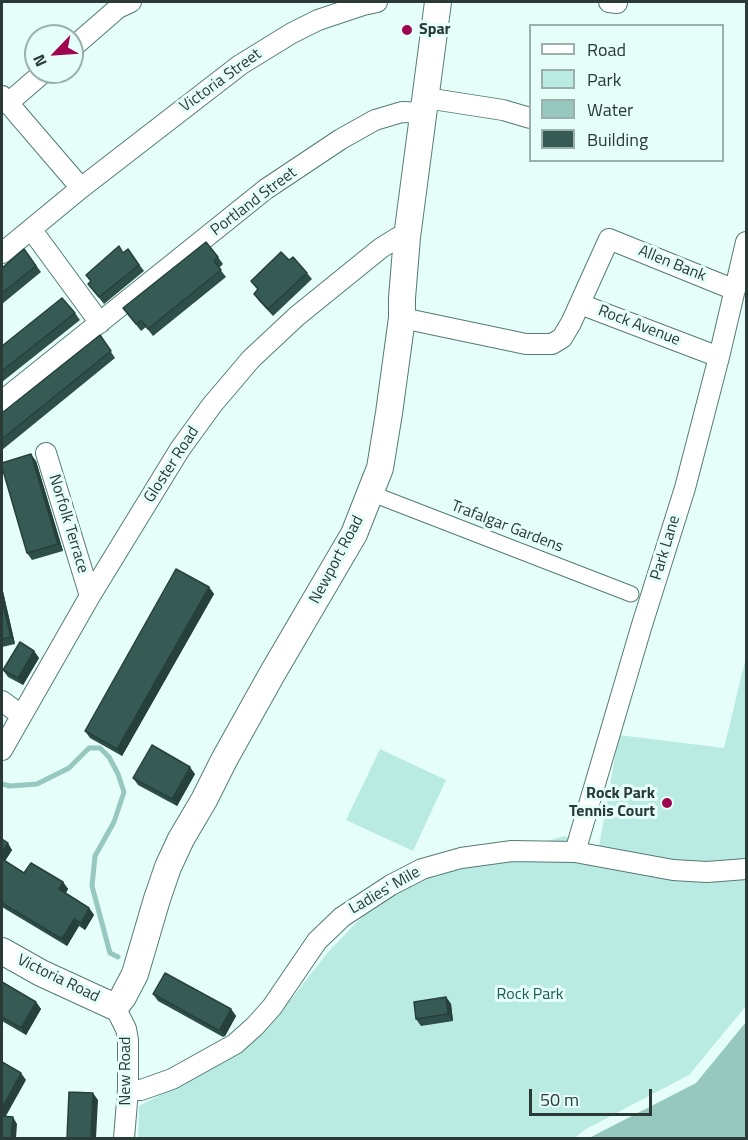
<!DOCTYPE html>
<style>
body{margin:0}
#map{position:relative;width:748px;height:1140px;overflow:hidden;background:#e6fef9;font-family:"Titillium Web",sans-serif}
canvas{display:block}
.frame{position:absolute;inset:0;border:3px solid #2a3a37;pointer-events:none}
.legend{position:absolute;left:529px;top:24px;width:195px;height:138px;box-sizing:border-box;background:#e6fef9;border:2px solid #9bb0ab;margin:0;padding:8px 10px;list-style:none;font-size:18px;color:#2a3a37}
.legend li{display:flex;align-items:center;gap:12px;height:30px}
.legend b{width:30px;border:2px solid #9bb0ab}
.north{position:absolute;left:24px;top:24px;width:60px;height:60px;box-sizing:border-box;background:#e6fef9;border:2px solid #9bb0ab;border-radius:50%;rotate:245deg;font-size:16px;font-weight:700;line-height:24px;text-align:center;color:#2a3a37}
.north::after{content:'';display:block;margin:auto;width:21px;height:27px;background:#9e064f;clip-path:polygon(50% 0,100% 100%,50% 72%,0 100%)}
.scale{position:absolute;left:529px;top:1089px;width:123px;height:27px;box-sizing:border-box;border:3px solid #2a3a37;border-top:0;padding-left:8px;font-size:18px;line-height:21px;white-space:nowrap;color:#2a3a37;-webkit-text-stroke:4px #e6fef9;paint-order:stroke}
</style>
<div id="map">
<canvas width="748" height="1140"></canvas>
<div class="frame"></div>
<ul class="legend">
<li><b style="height:8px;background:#fff"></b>Road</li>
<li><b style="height:16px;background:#baebe2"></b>Park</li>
<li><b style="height:16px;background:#96c8bf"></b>Water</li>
<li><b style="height:16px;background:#365b55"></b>Building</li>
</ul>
<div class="north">N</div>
<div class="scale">50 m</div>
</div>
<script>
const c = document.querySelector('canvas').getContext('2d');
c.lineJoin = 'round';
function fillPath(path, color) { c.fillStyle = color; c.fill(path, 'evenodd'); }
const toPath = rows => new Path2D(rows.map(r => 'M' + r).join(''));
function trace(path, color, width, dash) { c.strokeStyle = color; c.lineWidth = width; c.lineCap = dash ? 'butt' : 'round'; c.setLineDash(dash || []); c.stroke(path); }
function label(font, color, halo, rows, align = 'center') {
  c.font = font + ' "Titillium Web",sans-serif'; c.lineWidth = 6; c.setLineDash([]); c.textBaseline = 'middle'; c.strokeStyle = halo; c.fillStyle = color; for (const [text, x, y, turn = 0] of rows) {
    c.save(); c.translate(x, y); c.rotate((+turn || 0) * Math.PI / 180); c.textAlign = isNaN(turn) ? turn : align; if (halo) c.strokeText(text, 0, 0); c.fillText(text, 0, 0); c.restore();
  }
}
const green = toPath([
 [746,657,746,1006,689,1075,586,1129,575,1138,138,1138,139,1106,194,1077,258,1036,293,997,328,952,381,897,452,868,511,853,564,836,599,847,619,735,724,748],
 [380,749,446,780,413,851,346,820]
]);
const water = toPath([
 [746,1022,746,1138,589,1138,696,1083]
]);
const stream = toPath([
 [2,784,10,786,37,784,69,768,89,748,100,748,109,757,118,774,124,792,114,822,95,856,92,886,110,953,118,957]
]);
const pedestrian = toPath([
 [370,493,631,594]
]);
const minor = toPath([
 [609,2,617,3],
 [72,48,118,8,131,2],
 [2,96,81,188],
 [426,98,503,110,530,118],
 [8,103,44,72],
 [31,229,100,323],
 [2,253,81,188,240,65,292,33,318,20,363,5,377,2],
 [580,304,719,357],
 [402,318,526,344,552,344,562,338,571,323,609,239,735,290],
 [2,401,266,189,341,139,375,120,402,112,423,113],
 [46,453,90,596],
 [2,701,21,715],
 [2,750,90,596,180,449,212,405,251,359,297,316,381,248,397,238,407,237],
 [575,852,641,628,685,488,719,357,746,242],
 [115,1007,126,1029,128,1040,128,1090,124,1138],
 [128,1090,141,1090,172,1079,235,1044,255,1026,272,1007,317,941,342,917,391,885,422,869,461,858,512,851,575,852,673,870,707,872,746,869]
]);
const tertiary = toPath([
 [2,951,41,973,115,1007,123,997,135,974,157,899,168,867,181,839,204,800,224,760,272,674,354,534,380,468,389,413,402,318,402,298,407,237,438,2]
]);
const wall = toPath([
 [24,249,41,272,2,304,2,268],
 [128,249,144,271,104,304,88,284,91,281,86,275],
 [218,257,223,264,219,268,226,277,153,336,146,327,141,331,123,308],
 [289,260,307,273,312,279,273,316,259,301,254,294,258,290,251,281],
 [75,313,80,320,2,382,2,346],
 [100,335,115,358,2,450,2,413],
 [36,461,63,551,32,560,27,553],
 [2,587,15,644,2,647],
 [209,587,214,594,122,756,90,738,85,731],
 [34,651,39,658,23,685,8,677,3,670],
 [195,774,177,806,138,785,133,778],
 [2,839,12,850,5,861,24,873,63,882,68,889,66,893,89,908,94,915,85,930,79,926,67,946,2,907],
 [2,982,36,1002,41,1009,26,1035,2,1021],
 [153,994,231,1009,236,1016,225,1036,223,1037,158,1001],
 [446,997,451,1004,453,1021,421,1026,416,1019]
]);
const shadedWall = toPath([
 [31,454,36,461,63,551,58,544],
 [2,587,15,644,11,637,2,600],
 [209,587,214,594,122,756,117,749],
 [34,651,39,658,23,685,18,678],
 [190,767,195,774,177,806,172,799],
 [8,843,12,850,3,864,2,862,2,852],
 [63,882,68,889,64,896,59,889],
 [89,908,94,915,85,930,81,923],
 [74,919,79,926,67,946,62,939],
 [446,997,451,1004,453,1021,448,1014],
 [36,1002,41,1009,26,1035,21,1028],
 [231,1009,236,1016,225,1036,220,1029],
 [21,1073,26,1080,2,1123,2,1108],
 [93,1093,98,1100,96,1138,91,1138],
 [13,1117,17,1124,16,1138,11,1138]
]);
const building = toPath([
 [206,242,218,257,214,261,221,270,148,329,141,320,136,324,123,308,206,242],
 [119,246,123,253,128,249,139,265,99,297,88,284,91,281,86,275,119,246],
 [24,249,36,266,2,293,2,268,24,249],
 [281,252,289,260,293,257,307,273,268,309,254,294,258,289,251,281,281,252],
 [62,298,75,313,2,371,2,346,62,298],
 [100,335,111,351,2,439,2,413,100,335],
 [31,454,58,544,27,553,2,467,2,463,31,454],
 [176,569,209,587,117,749,85,731,176,569],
 [2,600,11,637,2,639,2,600],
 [20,642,34,651,18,678,3,670,20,642],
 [152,745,190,767,172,799,133,778,152,745],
 [2,839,8,843,2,852,2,839],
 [2,859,24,873,31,863,63,882,59,889,89,908,81,923,74,919,62,939,2,903,2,859],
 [165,973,231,1009,220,1029,218,1030,153,994,165,973],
 [2,982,36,1002,21,1028,2,1017,2,982],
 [446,997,448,1014,416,1019,414,1002,446,997],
 [2,1062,21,1073,2,1108,2,1062],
 [69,1092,93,1093,91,1138,67,1138,69,1092],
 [2,1116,13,1117,11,1138,2,1138,2,1116]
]);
const markers = [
 [407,30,6,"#9e064f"],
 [667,803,6,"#9e064f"]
];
const poiNames = [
 ["Spar",419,30],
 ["Rock Park",655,794,"right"],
 ["Tennis Court",655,812,"right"]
];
const streetNames = [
 ["Victoria Street",221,81,-36],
 ["Portland Street",254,202,-37],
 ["Allen Bank",672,264,22],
 ["Rock Avenue",639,326,21],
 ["Gloster Road",172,465,-57],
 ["Norfolk Terrace",68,524,73],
 ["Trafalgar Gardens",507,527,21],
 ["Park Lane",666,548,-73],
 ["Newport Road",337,560,-62],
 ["Ladies' Mile",385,891,-30],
 ["Victoria Road",58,979,26],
 ["New Road",126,1071,-90]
];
const parkNames = [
 ["Rock Park",530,995]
];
fillPath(green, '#baebe2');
fillPath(water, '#96c8bf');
trace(stream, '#96c8bf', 5);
trace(pedestrian, '#557b74', 17);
trace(minor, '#557b74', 22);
trace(tertiary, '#557b74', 28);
trace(pedestrian, '#fff', 15);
trace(minor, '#fff', 20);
trace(tertiary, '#fff', 26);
fillPath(wall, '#2e4e49');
fillPath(shadedWall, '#26403c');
fillPath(building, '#365b55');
trace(building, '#26403c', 1.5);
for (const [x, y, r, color] of markers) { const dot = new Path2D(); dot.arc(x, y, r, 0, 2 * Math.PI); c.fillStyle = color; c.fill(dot); trace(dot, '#e6fef9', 2); }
label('bold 16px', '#2a3a37', '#e6fef9', poiNames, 'left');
label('16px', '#2a3a37', '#e6fef9', streetNames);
label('16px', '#1b5d54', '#e6fef9', parkNames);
</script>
